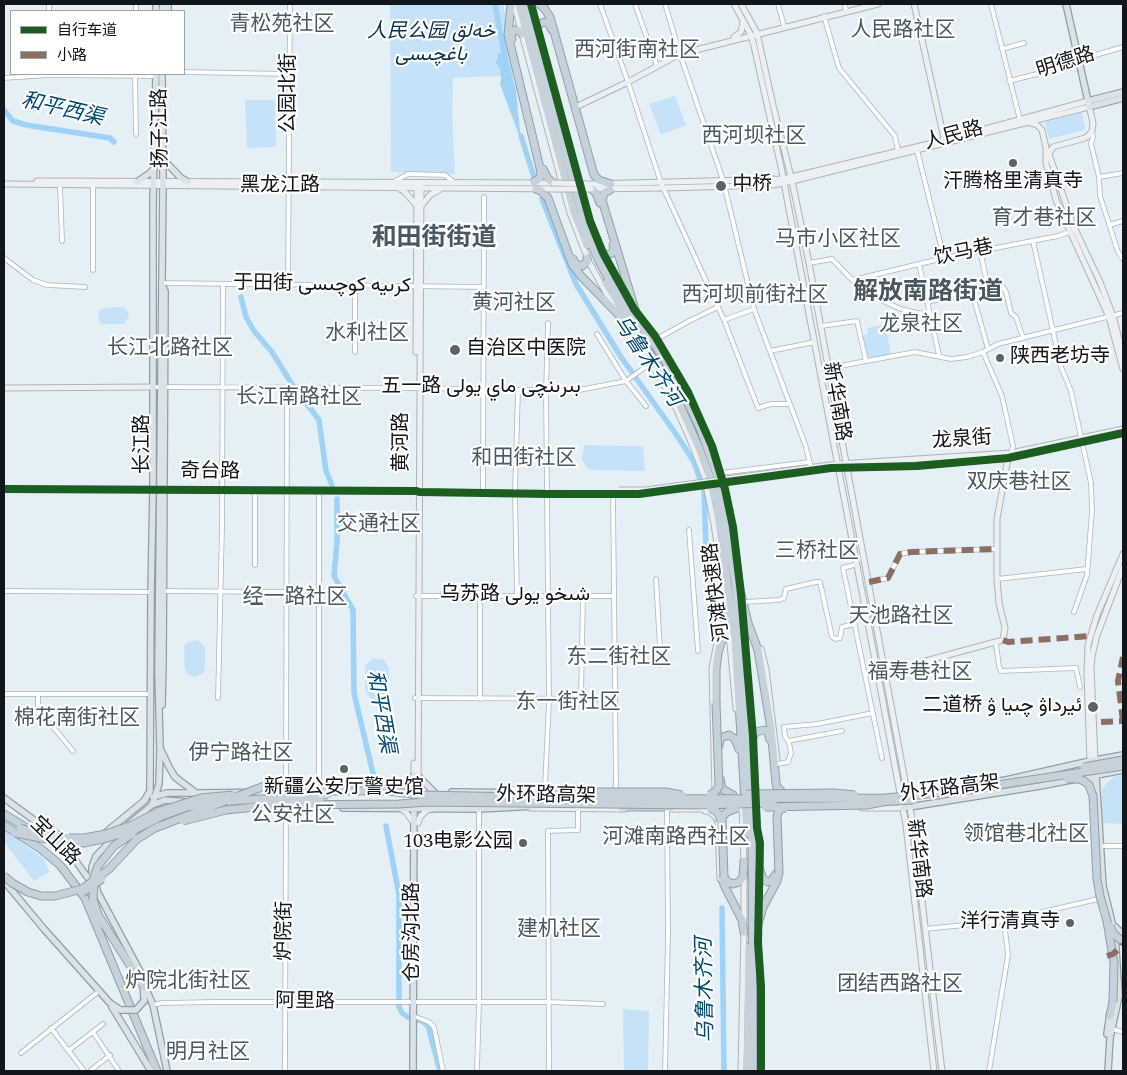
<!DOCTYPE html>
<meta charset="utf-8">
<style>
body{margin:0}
#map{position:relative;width:1127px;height:1075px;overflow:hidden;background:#e5eff6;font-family:Spectral,"Noto Sans SC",serif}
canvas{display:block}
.frame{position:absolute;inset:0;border:5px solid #10161b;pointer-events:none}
.legend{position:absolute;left:10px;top:10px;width:175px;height:65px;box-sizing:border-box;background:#fff;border:1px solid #9fa2a4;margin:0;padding:6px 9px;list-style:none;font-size:15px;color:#10161b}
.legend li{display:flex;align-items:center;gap:10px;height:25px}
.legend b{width:25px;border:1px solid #9fa2a4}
</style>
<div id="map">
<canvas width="1127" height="1075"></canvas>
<div class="frame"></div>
<ul class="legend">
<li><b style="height:6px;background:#1b5e20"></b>自行车道</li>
<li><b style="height:6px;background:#8d6e63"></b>小路</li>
</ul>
</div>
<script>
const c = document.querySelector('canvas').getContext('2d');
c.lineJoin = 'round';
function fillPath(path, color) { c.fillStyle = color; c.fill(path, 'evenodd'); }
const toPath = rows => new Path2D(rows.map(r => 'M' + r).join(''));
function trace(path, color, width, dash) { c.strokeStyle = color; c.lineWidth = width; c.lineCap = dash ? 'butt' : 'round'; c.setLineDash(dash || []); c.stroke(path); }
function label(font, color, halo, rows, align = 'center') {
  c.font = font + ' Spectral,Vazirmatn,"Noto Sans SC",serif'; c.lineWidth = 4.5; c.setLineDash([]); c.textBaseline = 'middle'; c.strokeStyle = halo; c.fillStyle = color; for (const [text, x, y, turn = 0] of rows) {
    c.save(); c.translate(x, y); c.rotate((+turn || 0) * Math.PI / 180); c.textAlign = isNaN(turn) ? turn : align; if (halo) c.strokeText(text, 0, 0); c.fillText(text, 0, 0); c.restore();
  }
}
const green = toPath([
 [390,4,503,4,516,75,453,78,452,113,455,174,391,172],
 [675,96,686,125,661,135,649,104],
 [245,100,275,100,276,147,247,148],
 [1082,113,1085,127,1084,130,1049,139,1045,122],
 [120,307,125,308,128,312,129,317,124,324,102,324,99,322,98,314,100,310,104,308],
 [881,325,886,327,891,355,871,358,866,356,862,335,868,334,867,328],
 [584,445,643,446,645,471,589,470,582,460],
 [195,640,200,642,205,648,205,666,204,673,194,677,189,675,185,670,184,649,185,644],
 [373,658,384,660,389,668,389,688,387,694,383,699,371,699,365,691,365,666],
 [1123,775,1123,824,1102,823,1102,789,1113,777],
 [4,829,44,859,49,872,34,881,4,842],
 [623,1009,649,1011,648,1070,624,1071]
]);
const water = toPath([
 [506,52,516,91,520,131,524,142,522,143,500,84,501,79,500,68,496,63,499,53]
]);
const river = toPath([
 [495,4,505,59],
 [4,110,13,121,26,125,110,138,114,142],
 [521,136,534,177],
 [542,199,576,284,621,357,676,434,694,462,704,491,707,576],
 [241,297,246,317,254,331,272,352,293,386],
 [301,396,319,420,326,471,332,485],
 [337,499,337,541,334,576,353,610,354,693,376,786],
 [386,826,399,895,399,1007,402,1013,408,1017,422,1021,428,1026,440,1071],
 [722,908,724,1071]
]);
const street = toPath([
 [600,4,628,82,661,183,724,320,758,408,771,404,790,404],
 [635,4,657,66],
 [665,4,680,54,723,180,754,309,805,444,811,467],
 [778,4,784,26],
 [845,4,846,11],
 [991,4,1020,120],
 [49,11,49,4],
 [136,11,136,4],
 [824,16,839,68,895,136,898,151],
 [1002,49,1024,43],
 [184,72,290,74],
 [135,74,136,134],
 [4,78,49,75,156,76],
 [1009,81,1061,68,1064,64,1123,47],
 [1092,131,1093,137,1091,144,1099,177,1100,196,1118,252,1123,259],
 [917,150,944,258],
 [1099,177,1123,173],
 [395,181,408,174,445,175,455,183],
 [60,185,62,241],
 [1109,225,1123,221],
 [1033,241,1061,367,1071,391,1091,483,1092,511,1087,575,1074,612],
 [4,258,33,280,47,285,85,287],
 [809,263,832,259,858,286,874,297,901,309,917,313,930,314],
 [919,264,939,355],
 [93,270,93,185],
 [853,280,944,258,1058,236,1072,231],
 [161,283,484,287],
 [288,285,290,4],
 [355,286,355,352],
 [988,288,1000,285,1003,287,1006,292,1011,313,1016,317,1023,338],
 [972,292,988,288,980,250],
 [927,302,972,292,988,349],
 [724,320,754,309],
 [821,326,857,321,866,361],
 [597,334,626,381,646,406],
 [657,339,689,321,718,307],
 [770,351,815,342],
 [983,352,1002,396,1013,446,1011,454],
 [829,368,915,352,951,359,967,357,983,352,998,344,1123,313],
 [154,387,420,388,574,391,626,381,651,363],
 [721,473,809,462],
 [483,490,484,197],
 [515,491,518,391],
 [515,493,517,596],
 [613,494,616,786,614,792],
 [689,530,698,651],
 [857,564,843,568,882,758],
 [255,565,255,490],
 [656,579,661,665],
 [997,579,1087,569],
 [869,582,888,578,900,554,911,552,996,549],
 [4,591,151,592],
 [163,591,286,592],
 [416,596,614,596],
 [744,602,779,600,784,598,786,589,816,582,820,582,832,637,836,639,840,638,842,627,854,624],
 [996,644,999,666,1001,671,1076,668,1080,687],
 [4,694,151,694],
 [38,694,38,709,73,751],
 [218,698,222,527,223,284],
 [415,698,615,699],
 [480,699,480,597],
 [581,700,583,596],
 [788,741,842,731],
 [777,764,788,762,791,753,789,743,785,736,784,727,817,724,873,713],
 [286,787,287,388],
 [512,789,541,789,545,787,549,701,546,391,548,323],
 [319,790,319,490],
 [1100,846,1123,846],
 [925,929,1004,921,1098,899],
 [153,1005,162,1003,215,1002,549,1002,603,1004],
 [416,1017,429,1022,434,1027,443,1071],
 [51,1028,84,1071],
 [1112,1029,1123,1032],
 [93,1032,119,1071],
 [68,1051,103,1024],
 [21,1053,99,991],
 [477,1069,479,1003,479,809],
 [90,1071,110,1055],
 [285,1071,286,804],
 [549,1071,548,831,578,830,578,809],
 [665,1071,668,935,667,809],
 [989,1071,1008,955,1004,921]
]);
const secondary = toPath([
 [514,4,570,213,589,262,614,307],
 [531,4,590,221,603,253,630,302],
 [734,4,751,35,754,46,781,167,879,681,906,825,934,1071],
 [741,4,757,33,773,105,792,181,809,263,913,824,942,1071],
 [914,4,945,143],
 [734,37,741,32,743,22],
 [576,107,628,82,680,54,878,4],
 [1031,123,1037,125,1042,130,1047,152],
 [1046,150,1046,163,1056,200,1109,317,1123,369],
 [37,181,553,183],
 [4,184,557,189],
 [592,184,783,179,945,140,1088,101,1093,123,1092,131,1089,135,1085,138,1053,147,1049,154,1073,225,1100,282,1113,316,1123,354],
 [398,188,404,191,417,206],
 [591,189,663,188,773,185,784,183,1089,107],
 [422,205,430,195,439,190],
 [636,311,655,336,680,377,712,446,725,489,733,527,742,597],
 [625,325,644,351,672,399,689,437,704,475,714,524,727,611],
 [416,352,417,183],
 [4,388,154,387],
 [836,468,917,466,1008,458,1123,433],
 [800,469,838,464,1011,453,1123,429],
 [4,489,417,491,419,492,620,494],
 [743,615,756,790,757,828,760,843,760,866],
 [728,622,736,709],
 [761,649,766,669,777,759],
 [885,672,1003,640,1005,628,999,603,997,579,997,519,1008,458],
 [1095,760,1091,668,1092,656,1097,635,1123,567],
 [1090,761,1087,672,1088,645,1097,615,1123,554],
 [414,763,414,792],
 [418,792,421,183],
 [715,792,712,668,718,638,723,624],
 [742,802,744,863],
 [399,808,405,811,414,823],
 [531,808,625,809],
 [862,808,903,808],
 [668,809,730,809],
 [705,811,710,812,716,817,718,824,720,879],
 [418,823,420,817,427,810,433,809],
 [759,874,758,943,761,987,761,1071],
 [744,921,744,877],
 [741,1071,744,929]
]);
const primary = toPath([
 [168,4,168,11],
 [1066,4,1088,101,1123,92],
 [156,11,156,4],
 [162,11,163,4],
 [162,74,163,182,158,671,160,748,169,767,175,777,196,793,290,792],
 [1089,107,1123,98],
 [163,159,181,178,188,182],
 [137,182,150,173,154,168],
 [162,285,165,291,163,662,162,705],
 [1095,760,1103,886,1115,935,1119,996,1110,1038,1108,1071],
 [1090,761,1091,789],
 [418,776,435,793],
 [973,785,1006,780,1090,761,1123,755],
 [400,792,414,775],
 [452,792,545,793],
 [153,797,167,793,196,793],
 [4,798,42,826],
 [152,805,159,784,160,751],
 [216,806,239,806],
 [343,808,479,809,536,806],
 [903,808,1040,786,1123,770],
 [40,824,71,842],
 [129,824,152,805,160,802,165,800,187,802],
 [105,833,144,801,150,791,151,592,153,489,153,201,156,74],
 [117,835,96,856,92,867,92,874,98,893,143,977,144,1001],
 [58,841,70,853,93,885],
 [4,881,44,929,110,1003,121,1010],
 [1114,926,1123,934],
 [146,989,153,1005,167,1071],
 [112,1007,151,1071],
 [1107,1034,1110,1013],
 [413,1071,414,792]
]);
const highway = toPath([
 [511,4,508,35,541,172,540,178,534,182],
 [519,4,574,212,587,245],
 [526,4,588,236,599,261,612,285,663,357,683,393,700,428,716,472,735,582,741,639,752,846,753,1071],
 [539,4,544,8,550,17,594,175,599,180,611,184],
 [537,28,539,24,545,22,549,24,552,30],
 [512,39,511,35,514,30,520,31,522,34],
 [543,169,548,179,554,183],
 [536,189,541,191,548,198,572,264,581,276,619,315],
 [592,189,596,193,600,203],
 [610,190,604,193,602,200,637,316],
 [603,253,606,255,612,253,614,249,613,245],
 [573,259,576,264,582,266,587,262,587,258],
 [606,283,676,396,699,448,709,475,717,507,735,639,747,833],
 [619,311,626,326],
 [728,522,729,510],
 [741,594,748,623,758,650,771,729,776,783,777,787,783,793],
 [716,703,716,669,718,653,727,622,726,608],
 [753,737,756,732,764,730,768,732,770,740],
 [719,746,720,738,729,735,735,739,739,749],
 [720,779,722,789,733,795],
 [545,793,555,792],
 [622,807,671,807],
 [4,814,27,828],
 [4,825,41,849,60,865,85,898,157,1071],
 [755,856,763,879,768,882,771,881,776,874],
 [722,877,724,885,742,920,744,932],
 [724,877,728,882,733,884,739,882,743,877,744,861],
 [93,900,101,923],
 [100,918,144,987],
 [758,924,763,907,777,881,779,873],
 [1110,1016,1113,1002],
 [747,1071,749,947]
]);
const secondaryBridge = toPath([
 [554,183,592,184],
 [557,189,591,189],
 [619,490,646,490,800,469],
 [620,494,645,493,724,482]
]);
const primaryBridge = toPath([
 [121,1010,136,1010,144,1001]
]);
const highwayBridge = toPath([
 [1084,767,1123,760],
 [1067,779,1079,779,1084,781,1089,785,1093,796,1097,879,1100,896,1107,921,1114,963,1113,1002],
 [555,792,666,792,682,795],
 [746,794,835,793,855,795],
 [284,795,328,795],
 [710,795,716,791,719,786,716,703],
 [230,801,262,799,320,800],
 [878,802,913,800],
 [765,807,867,805,882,802],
 [710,808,716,811,720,816,720,822],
 [183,821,226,810,274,805,399,804,427,802,698,805,773,803],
 [20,828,36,833],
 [15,833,62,842,84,843,107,838,134,830,162,816,187,807,215,802],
 [69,838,84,838,106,834,132,825,160,811,201,798,233,795],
 [779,873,777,816,779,810,785,808],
 [4,876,12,883,28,892,41,896,55,896,82,889,109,869,137,839,155,828,267,785,283,785,326,791,388,791,421,795,624,799,885,798,919,795,991,786,1123,766],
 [724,877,722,820,723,816,727,812,737,808],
 [82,893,102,879],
 [93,900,94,877,98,866,114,846,132,834],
 [1110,926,1113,933,1123,942]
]);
const quiet = toPath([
 [869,582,888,578,900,554,911,552,996,549],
 [1003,640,1008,642,1091,636],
 [1123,721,1118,681,1123,657],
 [1101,722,1123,721],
 [1107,956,1113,954,1123,945]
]);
const cycleway = toPath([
 [531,4,590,221,603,253,634,309,655,336,688,392,712,446,725,489,733,527,741,594,753,737,757,828,760,843,758,943,761,987,761,1071],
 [4,489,417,491,419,492,548,494,639,494,831,468,917,466,1008,458,1123,433]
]);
const markers = [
 [1013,163,5,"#5b6268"],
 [721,186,6,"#5b6268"],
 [455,350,6,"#5b6268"],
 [1000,358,5,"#5b6268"],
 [1093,707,6,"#5b6268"],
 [344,769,5,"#5b6268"],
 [523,843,5,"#5b6268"],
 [1070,923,5,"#5b6268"]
];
const parkNames = [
 ["人民公园 خەلق",431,33],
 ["باغچىسى",431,56]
];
const streetNames = [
 ["明德路",1066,64,-18],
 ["公园北街",290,93,-90],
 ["扬子江路",162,128,-91],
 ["人民路",954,137,-15],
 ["黑龙江路",280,187],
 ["饮马巷",964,254,-12],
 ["于田街 كرىيە كوچىسى",322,286,1],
 ["五一路 بىرىنچى ماي يولى",481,388],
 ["新华南路",835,402,80],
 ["龙泉街",962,441,-4],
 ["黄河路",403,442,-90],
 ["长江路",144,444,-90],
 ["奇台路",210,473,1],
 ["河滩快速路",718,592,-97],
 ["乌苏路 شىخو يولى",515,596],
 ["外环路高架",950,790,-7],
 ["外环路高架",546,797,1],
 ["宝山路",54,842,44],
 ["新华南路",917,859,83],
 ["炉院街",286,931,-89],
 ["仓房沟北路",414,932,-90],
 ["阿里路",305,1003,1]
];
const poiNames = [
 ["汗腾格里清真寺",1013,183,"center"],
 ["中桥",732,186],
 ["自治区中医院",466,350],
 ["陕西老坊寺",1010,358],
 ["二道桥 ئيرداۋ چىيا ۋ",1082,707,"right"],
 ["新疆公安厅警史馆",344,789,"center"],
 ["103电影公园",513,843,"right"],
 ["洋行清真寺",1060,923,"right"]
];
const neighbourhoodNames = [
 ["青松苑社区",282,26],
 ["人民路社区",903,32],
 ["西河街南社区",637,52],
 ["西河坝社区",754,138],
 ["育才巷社区",1044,220],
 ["马市小区社区",838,241],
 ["西河坝前街社区",755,297],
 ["黄河社区",514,305],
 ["龙泉社区",921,326],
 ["水利社区",367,335],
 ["长江北路社区",170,350],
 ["长江南路社区",299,399],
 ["和田街社区",524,460],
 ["双庆巷社区",1019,484],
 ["交通社区",379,526],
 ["三桥社区",817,553],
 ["经一路社区",295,599],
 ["天池路社区",901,618],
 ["东二街社区",619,659],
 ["福寿巷社区",920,674],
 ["东一街社区",568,704],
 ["棉花南街社区",77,720],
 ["伊宁路社区",241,755],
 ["公安社区",293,817],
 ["领馆巷北社区",1026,836],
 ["河滩南路西社区",676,839],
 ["建机社区",559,931],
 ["炉院北街社区",188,983],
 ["团结西路社区",900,986],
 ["明月社区",208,1054]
];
const waterNames = [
 ["和平西渠",62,111,13],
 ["乌鲁木齐河",646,362,56],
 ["和平西渠",379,712,80],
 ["乌鲁木齐河",707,990,-91]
];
const districtNames = [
 ["和田街街道",434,240],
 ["解放南路街道",928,294]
];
fillPath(green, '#c5e2f8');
fillPath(water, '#9ed2f6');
trace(river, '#9ed2f6', 5.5);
trace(street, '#acb4b9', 5.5);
trace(secondary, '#acb4b9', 7);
trace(primary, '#8f9fa9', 8);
trace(highway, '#8f9fa9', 9);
trace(street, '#fbfdfe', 4);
trace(secondary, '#ecf0f3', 5);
trace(primary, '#dbe3e8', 5.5);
trace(highway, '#c6d2db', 7);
trace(secondaryBridge, '#acb4b9', 7, []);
trace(primaryBridge, '#8f9fa9', 8, []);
trace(highwayBridge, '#8f9fa9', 9, []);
trace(secondaryBridge, '#ecf0f3', 5);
trace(primaryBridge, '#dbe3e8', 5.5);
trace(highwayBridge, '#c6d2db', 7);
trace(quiet, '#8d6e63', 6, [12, 6]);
trace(cycleway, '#1b5e20', 8);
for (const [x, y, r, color] of markers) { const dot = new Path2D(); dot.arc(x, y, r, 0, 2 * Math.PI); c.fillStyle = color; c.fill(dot); trace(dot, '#fff', 2); }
label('italic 20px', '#0c344c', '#fff', parkNames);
label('20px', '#10161b', '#fff', streetNames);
label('20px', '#10161b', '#fff', poiNames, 'left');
label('21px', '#495964', '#fff', neighbourhoodNames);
label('italic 21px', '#004b72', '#fff', waterNames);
label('bold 25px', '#495964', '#fff', districtNames);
</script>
